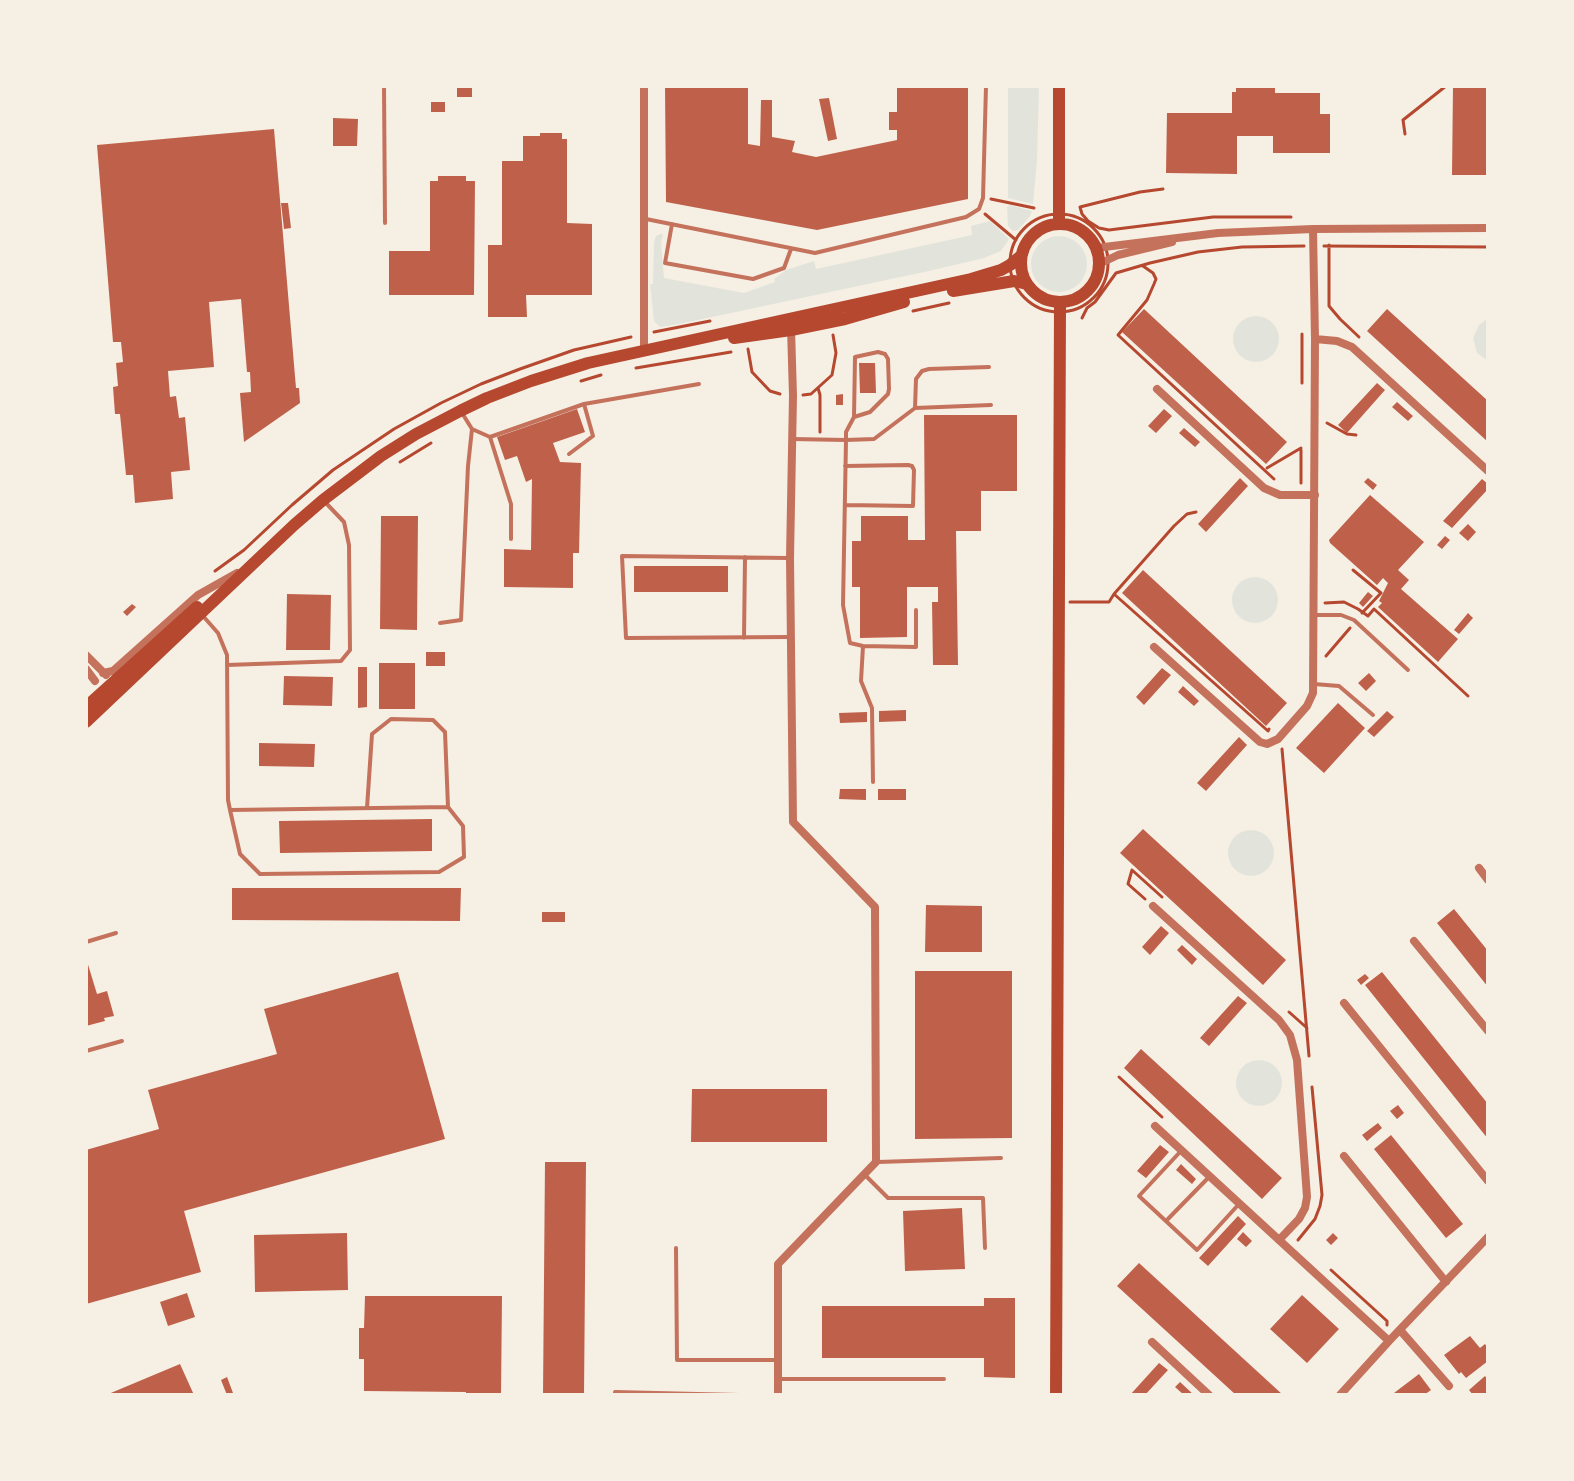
<!DOCTYPE html>
<style>
body{margin:0}
#map{position:relative;width:1574px;height:1481px;overflow:hidden;background:#f6efe4;font-family:Poppins,sans-serif}
canvas{display:block}
.frame{position:absolute;inset:0;border:88px solid #f6efe4;pointer-events:none}
</style>
<div id="map">
<canvas width="1574" height="1481"></canvas>
<div class="frame"></div>
</div>
<script>
const c = document.querySelector('canvas').getContext('2d');
c.lineJoin = 'round';
function fillPath(path, color) { c.fillStyle = color; c.fill(path, 'evenodd'); }
const toPath = rows => new Path2D(rows.map(r => 'M' + r).join(''));
function trace(path, color, width, dash) { c.strokeStyle = color; c.lineWidth = width; c.lineCap = dash ? 'butt' : 'round'; c.setLineDash(dash || []); c.stroke(path); }
const green = toPath([
 [1008,86,1039,86,1037,160,1033,204,1008,198],
 [1010,205,1032,211,1030,216,1018,230,1013,231,1008,226,1007,207],
 [990,221,1009,239,1001,251,984,258,929,271,679,324,660,327,654,321,650,284,653,284,654,242,656,236,660,234,663,234,661,243,664,278,744,293,775,282,774,279,786,270,814,261,816,269,972,235,971,226],
 '1031 264a28 28 0 1 1 56 0a28 28 0 1 1-56 0Z',
 '1233 339a23 23 0 1 1 46 0a23 23 0 1 1-46 0Z',
 [1488,318,1488,361,1477,353,1473,338,1479,325],
 '1232 600a23 23 0 1 1 46 0a23 23 0 1 1-46 0Z',
 '1228 853a23 23 0 1 1 46 0a23 23 0 1 1-46 0Z',
 '1236 1083a23 23 0 1 1 46 0a23 23 0 1 1-46 0Z'
]);
const building = toPath([
 [457,86,472,86,472,97,457,97],
 [665,86,748,86,748,144,760,146,761,100,772,100,772,137,795,141,792,152,816,157,897,140,897,130,889,130,889,112,897,112,897,86,968,86,968,199,817,230,666,202],
 [1236,86,1275,86,1275,93,1320,93,1320,114,1330,114,1330,153,1273,153,1273,136,1237,136,1237,174,1166,173,1167,113,1232,113,1232,92,1236,92],
 [1453,86,1488,86,1488,175,1452,175],
 [829,98,837,139,828,141,819,99],
 [431,102,445,102,445,112,431,112],
 [333,118,358,119,357,146,333,146],
 [274,129,296,388,299,388,300,403,244,442,240,393,251,392,250,372,247,372,241,299,209,302,214,367,168,371,170,397,176,396,179,418,185,417,190,470,171,472,173,499,135,503,133,475,126,475,120,414,115,414,113,387,118,386,116,363,123,362,121,342,113,342,97,145],
 [540,133,562,133,562,139,567,139,567,223,592,224,592,295,526,295,527,317,488,317,488,245,502,245,502,161,523,161,523,136,540,136],
 [438,176,466,176,466,181,475,181,474,295,389,295,389,251,430,251,430,181,438,181],
 [281,203,288,203,291,228,284,229],
 [1144,309,1287,442,1266,464,1122,332],
 [1387,309,1488,401,1488,442,1367,331],
 [859,363,875,363,876,393,860,393],
 [1377,383,1385,390,1347,433,1338,425],
 [843,394,843,405,836,405,836,395],
 [1397,402,1413,416,1408,421,1392,407],
 [577,409,585,432,553,443,560,462,581,463,579,553,573,553,573,588,504,587,504,549,531,550,532,479,526,482,517,456,505,460,497,437],
 [1164,409,1172,416,1156,433,1148,426],
 [924,415,1017,415,1017,491,981,491,981,531,956,531,958,665,933,665,932,602,938,602,938,587,907,587,907,637,860,638,860,587,852,587,852,541,861,541,861,516,908,516,908,540,925,540],
 [1184,428,1200,442,1195,447,1179,433],
 [1240,478,1248,486,1206,532,1198,524],
 [1368,478,1377,485,1373,490,1364,482],
 [1482,479,1488,484,1488,489,1452,528,1443,521],
 [1370,495,1424,542,1398,570,1409,580,1401,589,1458,639,1438,662,1378,607,1382,603,1379,601,1388,583,1383,578,1377,585,1330,543,1329,540],
 [381,516,418,516,417,630,380,629],
 [1468,524,1476,532,1468,541,1459,533],
 [1445,536,1450,540,1442,549,1437,545],
 [634,566,728,566,728,592,634,592],
 [1143,570,1287,703,1266,726,1122,593],
 [1368,592,1373,596,1363,607,1359,603],
 [287,594,331,595,330,650,286,650],
 [132,604,136,607,127,616,123,612],
 [1468,613,1473,618,1459,634,1454,630],
 [426,652,445,652,445,666,426,666],
 [379,663,415,663,415,709,379,709],
 [358,667,367,667,367,707,358,708],
 [1162,668,1171,675,1144,705,1136,697],
 [1369,673,1376,681,1366,691,1358,683],
 [284,676,333,677,332,706,283,705],
 [1183,686,1199,701,1194,706,1178,692],
 [1338,703,1365,728,1324,773,1296,748],
 [906,710,906,721,879,722,879,711],
 [1387,711,1394,717,1374,737,1367,731],
 [867,712,867,722,840,723,839,713],
 [1239,737,1247,745,1206,791,1197,783],
 [259,743,315,744,314,767,259,766],
 [840,789,866,789,866,800,839,799],
 [878,789,906,789,906,800,878,800],
 [432,819,432,851,280,853,279,821],
 [1143,829,1286,960,1263,985,1120,853],
 [232,888,461,888,460,921,232,920],
 [926,905,982,906,982,952,925,952],
 [1454,909,1488,951,1488,987,1437,923],
 [542,912,565,912,565,922,542,922],
 [1161,926,1169,933,1150,955,1142,947],
 [1182,945,1197,959,1192,965,1177,950],
 [86,958,97,994,107,991,114,1016,104,1018,105,1021,86,1026],
 [915,971,1012,971,1012,1138,915,1139],
 [398,972,445,1139,184,1211,201,1272,86,1304,86,1150,159,1129,148,1090,277,1054,264,1009],
 [1382,972,1488,1104,1488,1139,1365,985],
 [1365,974,1369,978,1361,985,1357,980],
 [1238,996,1247,1003,1209,1046,1200,1038],
 [1141,1049,1282,1178,1262,1199,1124,1068],
 [692,1089,827,1089,827,1142,691,1142],
 [1398,1105,1404,1113,1397,1119,1390,1111],
 [1378,1123,1382,1128,1367,1141,1362,1135],
 [1391,1135,1463,1224,1446,1238,1374,1149],
 [1160,1145,1169,1152,1146,1178,1137,1171],
 [545,1162,586,1162,584,1395,543,1395],
 [1181,1164,1196,1179,1192,1184,1176,1170],
 [962,1208,965,1269,905,1271,903,1211],
 [1238,1216,1246,1224,1208,1266,1199,1258],
 [1243,1232,1252,1241,1246,1247,1237,1239],
 [347,1233,348,1290,255,1292,254,1235],
 [1333,1233,1338,1238,1331,1245,1326,1240],
 [1139,1263,1283,1395,1236,1395,1117,1286],
 [187,1293,195,1317,168,1326,160,1302],
 [1302,1295,1339,1329,1307,1363,1270,1329],
 [365,1296,502,1296,501,1395,466,1395,466,1392,364,1391,364,1359,359,1359,359,1328,364,1328],
 [984,1298,1015,1298,1015,1378,984,1377,984,1358,822,1358,822,1306,984,1306],
 [1470,1336,1480,1348,1485,1344,1488,1348,1488,1361,1466,1378,1461,1372,1459,1374,1444,1355],
 [1159,1363,1168,1370,1145,1395,1130,1395],
 [180,1364,194,1395,106,1395],
 [1419,1374,1431,1390,1424,1395,1396,1395,1394,1393],
 [1485,1376,1488,1380,1488,1395,1473,1395,1469,1390],
 [227,1377,233,1393,229,1395,227,1395,221,1380],
 [1180,1382,1194,1395,1184,1395,1175,1387]
]);
const path = toPath([
 [1405,134,1403,120,1446,86],
 [1163,189,1140,192,1080,207,1082,214,1088,221,1099,228,1109,230,1213,217,1291,217],
 [991,199,1034,208],
 '1010 263a49 49 0 1 1 98 0a49 49 0 1 1-98 0Z',
 [985,214,1016,240],
 [1329,245,1329,306,1340,319,1359,337],
 [1324,246,1488,247],
 [1143,266,1153,273,1156,279,1154,284,1147,300,1118,335,1274,479],
 [913,311,949,303],
 [1082,318,1087,308,1095,302,1116,273,1150,263,1198,252,1242,247,1304,246],
 [654,332,710,321],
 [748,349,752,372,770,391,780,394],
 [636,368,731,352],
 [581,381,601,375],
 [1302,383,1302,334],
 [818,388,820,395,820,432],
 [803,395,811,394,832,375,836,353,833,335],
 [1327,423,1347,434,1356,435],
 [400,462,431,443],
 [1267,468,1301,448],
 [1301,483,1301,450],
 [1196,512,1187,514,1174,526,1114,594,1268,731,1269,729],
 [1353,570,1381,593,1362,613],
 [215,571,244,550,292,505,333,470,394,429,441,403,481,384,520,369,574,350,631,337],
 [1070,602,1109,602,1114,594],
 [1325,603,1344,602,1358,609,1368,616,1374,609,1468,696],
 [1326,656,1350,628],
 [1282,749,1309,1056],
 [1145,899,1128,884,1132,870,1162,897],
 [1289,1012,1307,1028],
 [1119,1077,1162,1117],
 [1298,1240,1315,1219,1320,1206,1322,1195,1312,1087],
 [1331,1270,1387,1321,1387,1325]
]);
const service = toPath([
 [384,86,385,223],
 [646,219,815,253,966,217,979,209,983,198,986,86],
 [672,224,665,263,753,279,784,268,791,249],
 [915,408,916,379,922,371,929,369,989,367],
 [462,413,472,429,490,437,511,504,511,539],
 [490,437,584,404,699,384],
 [792,439,846,440,846,432,854,417,870,412,888,394,889,389,888,359,885,354,878,352,855,357,854,417],
 [569,454,593,436,584,404],
 [845,505,913,506,914,470,912,466,908,465,845,466],
 [788,558,622,556,626,638,791,637],
 [916,610,916,647,863,646,850,643,843,605,846,440,874,439,915,408,991,405],
 [1315,615,1341,615,1354,620,1408,670],
 [203,616,218,633,227,655,228,800,230,810,240,854,260,874,439,872,464,857,463,826,448,807,230,810],
 [440,623,461,620,468,466,472,429],
 [744,638,745,557],
 [863,646,861,681,872,708,873,782],
 [227,665,341,661,350,650,349,545,344,522,325,502],
 [1314,684,1339,686,1373,715],
 [367,808,372,734,391,719,433,720,445,732,448,807],
 [86,942,116,933],
 [86,1051,122,1041],
 [1180,1152,1139,1196,1197,1250,1239,1204],
 [878,1162,1001,1158],
 [866,1176,888,1198,983,1198,985,1248],
 [1166,1221,1209,1177],
 [676,1248,677,1360,778,1360],
 [780,1379,944,1379],
 [615,1395,615,1392,739,1395]
]);
const minor = toPath([
 [644,86,644,351],
 [1096,248,1218,233,1313,229,1488,228],
 [1099,264,1118,255,1172,242],
 [1315,339,1337,341,1352,347,1488,471],
 [1157,389,1264,488,1280,495,1315,495],
 [1154,647,1260,742,1267,744,1278,739,1307,706,1313,693,1315,339,1313,229],
 [86,655,106,675],
 [86,669,95,681],
 [103,673,113,671,198,595,237,573],
 [1479,868,1488,880],
 [1153,906,1279,1020,1290,1035,1297,1060,1307,1197,1305,1208,1299,1219,1279,1240],
 [1414,941,1488,1031],
 [1344,1003,1488,1181],
 [1155,1126,1389,1341],
 [1344,1156,1446,1282],
 [1400,1330,1449,1386],
 [1152,1342,1209,1395],
 [778,1395,778,1264,876,1162,875,907,793,822,790,558,793,396,791,328],
 [1340,1395,1389,1341,1488,1237]
]);
const secondary = toPath([
 [1056,1395,1060,302]
]);
const primary = toPath([
 [1059,224,1059,86],
 '1021 263a39 39 0 1 1 78 0a39 39 0 1 1-78 0Z',
 [953,291,1014,281,1027,284],
 [734,338,791,330,845,319,904,302],
 [86,707,197,607],
 [86,722,294,525,323,500,381,456,416,434,460,411,487,398,531,381,588,363,971,279,1001,270,1010,265,1021,256]
]);
fillPath(green, '#e2e4dc');
fillPath(building, '#bf614a');
trace(path, '#b5482f', 3);
trace(service, '#c5725c', 4);
trace(minor, '#c5725c', 8);
trace(secondary, '#b5482f', 12);
trace(primary, '#b5482f', 12);
</script>
